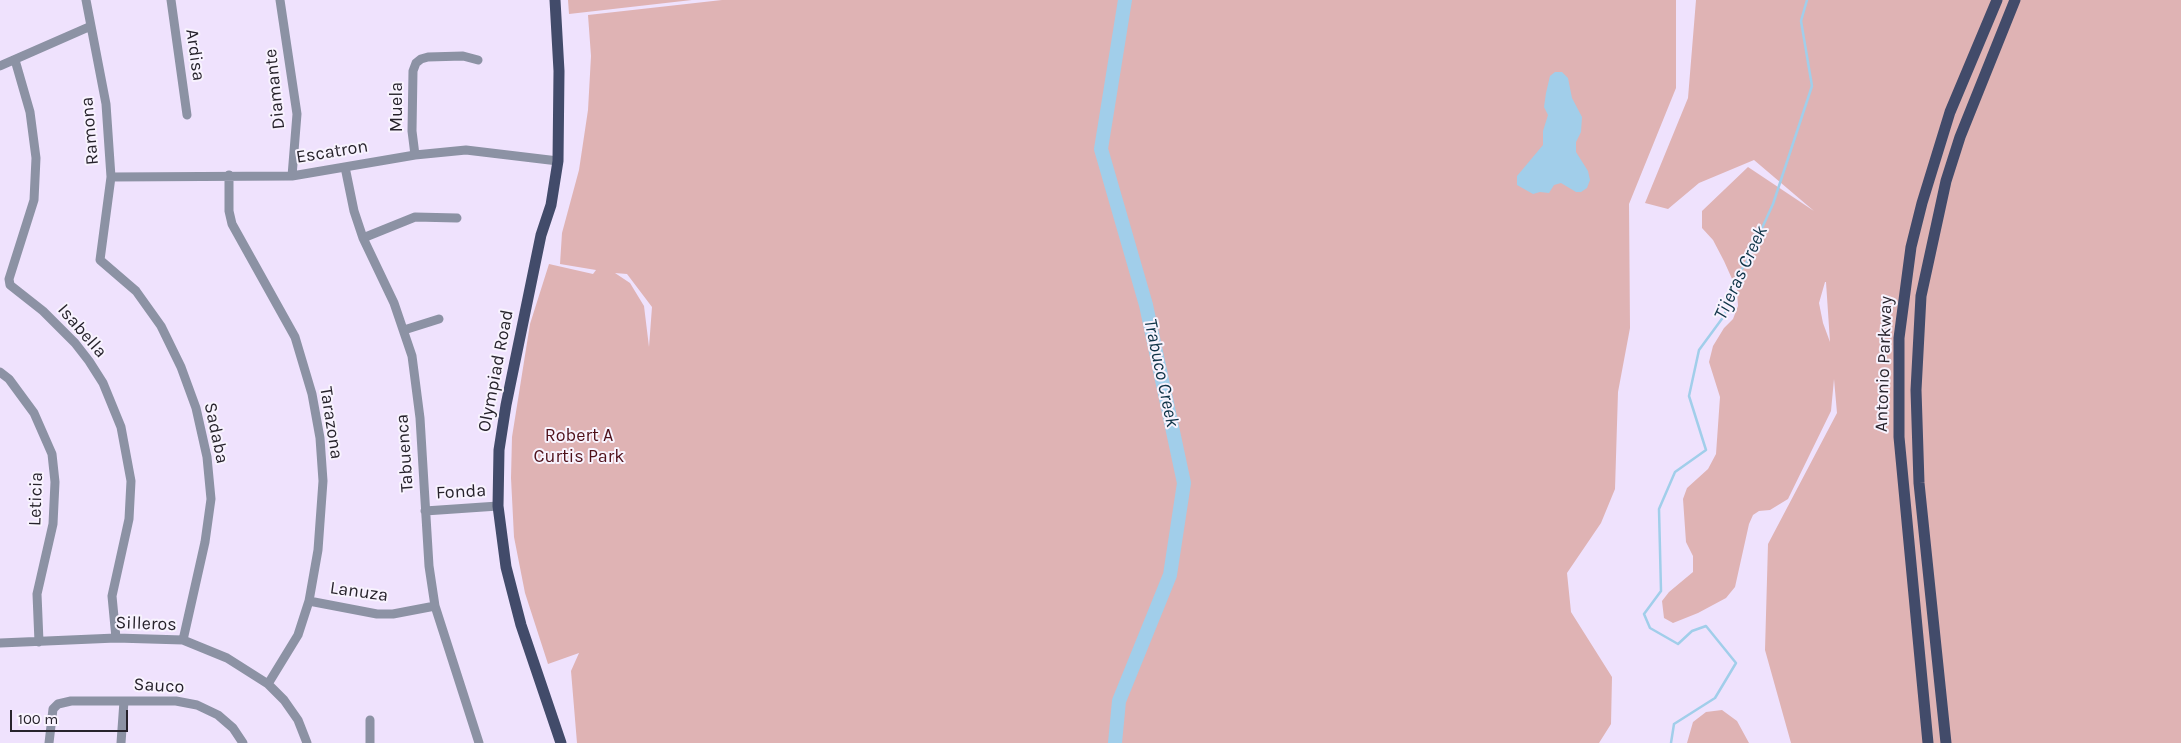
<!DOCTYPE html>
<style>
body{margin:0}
#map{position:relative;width:2181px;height:743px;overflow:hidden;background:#efe2fd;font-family:Karla,sans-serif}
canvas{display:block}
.scale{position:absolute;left:10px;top:710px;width:118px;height:22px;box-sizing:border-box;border:2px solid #27232c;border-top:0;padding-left:6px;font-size:15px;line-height:18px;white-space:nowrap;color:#27232c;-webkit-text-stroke:4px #f8f3fe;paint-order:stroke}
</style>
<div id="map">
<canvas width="2181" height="743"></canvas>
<div class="scale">100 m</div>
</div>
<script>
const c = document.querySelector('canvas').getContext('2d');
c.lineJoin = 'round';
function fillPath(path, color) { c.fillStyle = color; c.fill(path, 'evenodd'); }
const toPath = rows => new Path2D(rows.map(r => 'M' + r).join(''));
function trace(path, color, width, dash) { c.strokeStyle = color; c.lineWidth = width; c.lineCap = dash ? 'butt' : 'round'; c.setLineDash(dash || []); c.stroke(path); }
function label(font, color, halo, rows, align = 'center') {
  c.font = font + ' Karla,sans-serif'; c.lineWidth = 4; c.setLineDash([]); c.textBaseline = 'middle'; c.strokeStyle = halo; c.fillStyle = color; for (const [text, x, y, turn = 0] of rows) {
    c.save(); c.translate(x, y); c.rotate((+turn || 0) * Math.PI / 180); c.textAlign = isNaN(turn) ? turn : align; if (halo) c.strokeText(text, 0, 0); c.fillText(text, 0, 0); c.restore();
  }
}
const green = toPath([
 [568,0,692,0,569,14],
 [722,0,1676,0,1676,88,1629,204,1630,328,1618,392,1615,489,1601,523,1567,573,1571,612,1612,677,1611,724,1599,743,577,743,571,671,579,653,548,664,525,593,514,537,511,478,512,437,530,324,549,264,593,274,596,270,560,264,562,233,579,170,588,110,591,56,588,15],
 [615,273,627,274,652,307,649,347,644,306,630,283],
 [1696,0,2181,0,2181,743,1791,743,1765,650,1768,544,1837,413,1834,379,1831,411,1788,499,1770,510,1759,511,1753,515,1749,524,1735,587,1726,598,1698,613,1673,623,1664,618,1662,601,1669,592,1693,572,1693,556,1686,542,1683,499,1687,488,1708,469,1716,454,1720,397,1709,362,1713,346,1724,328,1733,319,1738,306,1737,290,1724,261,1713,240,1702,228,1702,211,1748,167,1814,211,1754,160,1699,183,1668,209,1645,203,1688,98],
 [1825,282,1826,282,1830,342,1823,323,1819,303],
 [1722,710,1737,721,1749,743,1687,743,1693,722,1706,712]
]);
const water = toPath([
 [1555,72,1562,72,1568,78,1572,98,1582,117,1581,132,1576,142,1576,152,1588,171,1590,180,1587,188,1581,192,1576,192,1561,183,1554,185,1549,193,1540,192,1533,194,1517,185,1517,176,1543,145,1543,131,1548,115,1544,107,1546,93,1550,76]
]);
const stream = toPath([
 [1671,743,1674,724,1715,698,1736,663,1706,626,1692,631,1678,644,1650,628,1644,614,1661,591,1659,509,1675,472,1706,450,1689,396,1699,350,1724,316,1735,279,1746,263,1773,204,1812,86,1801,21,1807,0]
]);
const river = toPath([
 [1115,743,1119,701,1170,575,1184,483,1146,305,1101,149,1125,0]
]);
const minor = toPath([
 [86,0,106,104,111,177,100,260,136,291,161,326,181,367,196,408,207,457,211,499,205,542,183,640],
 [171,0,187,115],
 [280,0,297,114,292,176],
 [15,60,30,112,36,158,34,200,9,279,10,285,43,311,75,343,89,361,103,383,121,427,131,481,129,519,112,596,116,638],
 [0,66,91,26],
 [415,155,412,131,413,71,416,63,421,59,428,57,463,56,478,60],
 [345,167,354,211,363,238,394,303,412,356,420,418,429,566,435,606,479,743],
 [229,175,229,211,232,224,295,337,312,394,320,438,323,481,318,550,309,601,298,635,268,684],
 [111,177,292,176,415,155,466,150,558,161],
 [363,238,415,217,457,218],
 [404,330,439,319],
 [0,372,9,379,34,413,52,454,55,482,53,524,37,594,39,642],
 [425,511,498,506],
 [309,601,377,614,393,614,435,606],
 [0,643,116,638,183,640,227,658,268,684,284,700,298,720,307,743],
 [370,720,370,743],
 [49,743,53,709,58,704,71,701,176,701,197,705,218,715,233,728,243,743],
 [121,743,124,701]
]);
const major = toPath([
 [555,0,559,71,558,161,551,205,541,235,506,405,499,450,498,506,506,567,521,625,561,743],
 [1928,743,1899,437,1899,338,1911,247,1922,203,1950,112,1997,0],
 [1946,743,1919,483,1916,390,1921,296,1946,181,1960,137,2015,0]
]);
const streetNames = [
 ["Ardisa",195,55,82],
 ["Diamante",275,89,-96],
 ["Muela",397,107,-90],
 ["Ramona",90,131,-95],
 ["Escatron",332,152,-9],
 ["Isabella",82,331,49],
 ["Antonio Parkway",1884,364,-88],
 ["Olympiad Road",496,371,-79],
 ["Tarazona",331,423,81],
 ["Sadaba",216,433,78],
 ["Tabuenca",405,453,-94],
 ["Fonda",461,492,-3],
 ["Leticia",36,499,-88],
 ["Lanuza",359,592,8],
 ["Silleros",146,624,2],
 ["Sauco",159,686,3]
];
const parkNames = [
 ["Robert A",579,436],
 ["Curtis Park",579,457]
];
const waterNames = [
 ["Tijeras Creek",1741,273,-65],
 ["Trabuco Creek",1161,373,78]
];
fillPath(green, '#dfb3b4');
fillPath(water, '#a1ceea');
trace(stream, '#a1ceea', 2.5);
trace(river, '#a1ceea', 14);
trace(minor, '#8c92a4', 9);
trace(major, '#424b6a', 11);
label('18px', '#27232c', '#f8f3fe', streetNames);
label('18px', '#4f111a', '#f8f3fe', parkNames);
label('italic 19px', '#0e3347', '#f8f3fe', waterNames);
</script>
